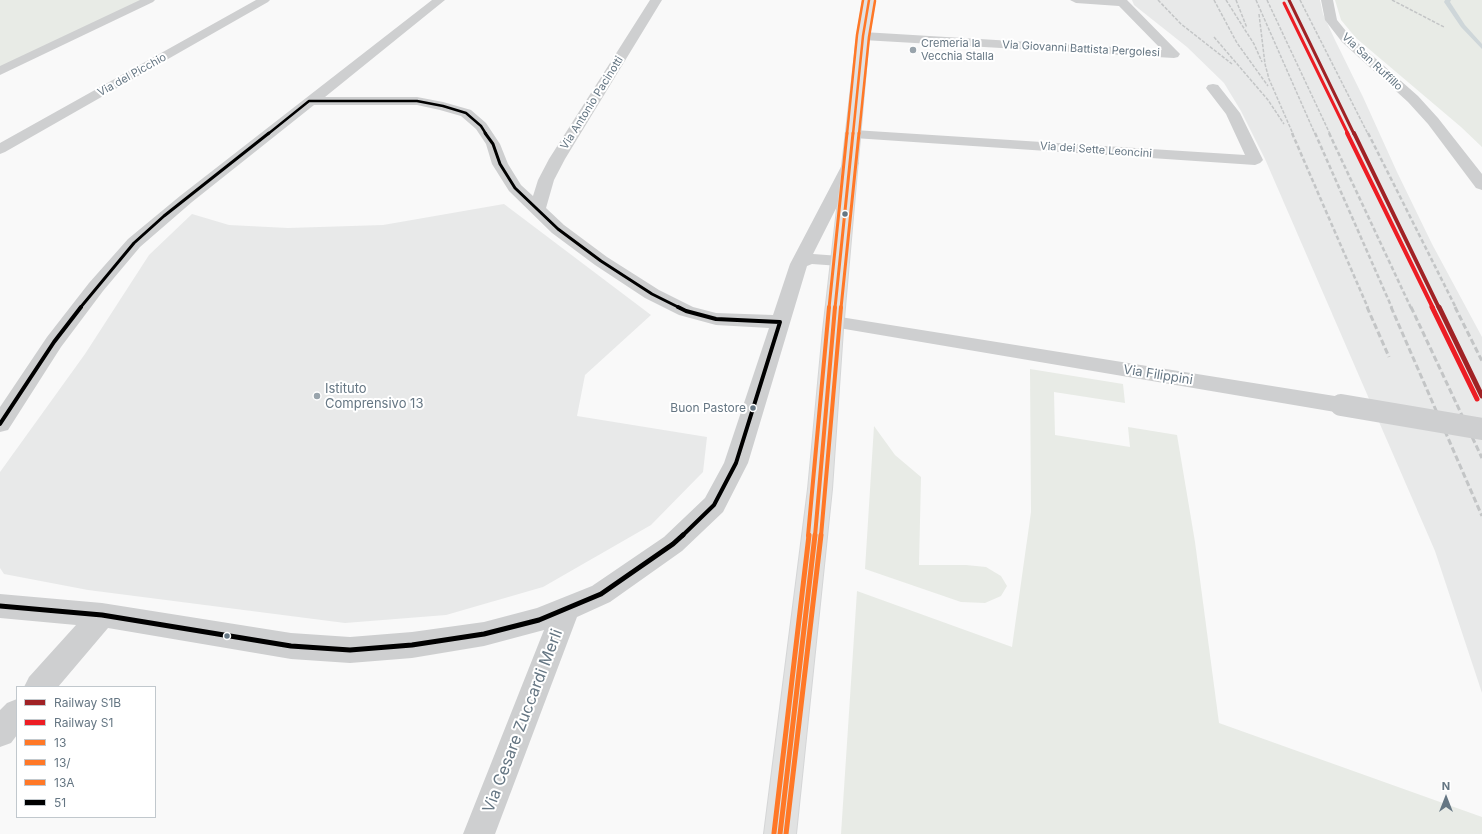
<!DOCTYPE html>
<style>
body{margin:0}
#map{position:relative;width:1482px;height:834px;overflow:hidden;background:#f9f9f9;font-family:Inter,sans-serif}
canvas{display:block}
.legend{position:absolute;left:16px;top:686px;width:140px;height:132px;box-sizing:border-box;background:#fff;border:1px solid #c1c8cd;margin:0;padding:5px 7px;list-style:none;font-size:12px;color:#657683}
.legend li{display:flex;align-items:center;gap:8px;height:20px}
.legend b{width:20px;border:1px solid #c1c8cd}
.north{position:absolute;left:1426px;top:778px;width:40px;height:40px;-webkit-text-stroke:3px #fff;paint-order:stroke;rotate:0deg;font-size:11px;font-weight:700;line-height:16px;text-align:center;color:#657683}
.north::after{content:'';display:block;margin:auto;width:14px;height:18px;background:#657683;clip-path:polygon(50% 0,100% 100%,50% 72%,0 100%)}
</style>
<div id="map">
<canvas width="1482" height="834"></canvas>
<ul class="legend">
<li><b style="height:5px;background:#a02225"></b>Railway S1B</li>
<li><b style="height:5px;background:#ed1d24"></b>Railway S1</li>
<li><b style="height:5px;background:#ff7827"></b>13</li>
<li><b style="height:5px;background:#ff7827"></b>13/</li>
<li><b style="height:5px;background:#ff7827"></b>13A</li>
<li><b style="height:5px;background:#000"></b>51</li>
</ul>
<div class="north">N</div>
</div>
<script>
const c = document.querySelector('canvas').getContext('2d');
c.lineJoin = 'round';
function fillPath(path, color) { c.fillStyle = color; c.fill(path, 'evenodd'); }
const toPath = rows => new Path2D(rows.map(r => 'M' + r).join(''));
function trace(path, color, width, dash) { c.strokeStyle = color; c.lineWidth = width; c.lineCap = dash ? 'butt' : 'round'; c.setLineDash(dash || []); c.stroke(path); }
function label(font, color, halo, rows, align = 'center') {
  c.font = font + ' Inter,sans-serif'; c.lineWidth = 4; c.setLineDash([]); c.textBaseline = 'middle'; c.strokeStyle = halo; c.fillStyle = color; for (const [text, x, y, turn = 0] of rows) {
    c.save(); c.translate(x, y); c.rotate((+turn || 0) * Math.PI / 180); c.textAlign = isNaN(turn) ? turn : align; if (halo) c.strokeText(text, 0, 0); c.fillText(text, 0, 0); c.restore();
  }
}
const built = toPath([
 [1132,0,1320,0,1323,14,1335,40,1363,97,1397,172,1432,244,1482,337,1482,693,1435,551,1265,159,1241,111,1224,83,1187,47,1134,5],
 [504,204,651,315,585,375,577,416,707,437,703,472,651,525,543,587,446,615,345,623,88,590,4,574,0,568,0,472,85,354,149,255,192,214,229,225,288,228,383,225]
]);
const green = toPath([
 [0,0,146,0,0,69],
 [1335,0,1482,0,1482,147,1461,127,1356,38,1341,20],
 [1030,369,1123,384,1125,403,1054,392,1055,435,1130,447,1128,427,1177,435,1195,542,1219,723,1482,817,1482,834,841,834,857,591,1012,647,1031,512],
 [874,426,895,455,921,477,919,565,966,565,986,567,1001,576,1007,586,1001,596,985,603,961,602,865,569]
]);
const stream = toPath([
 [1445,0,1451,0,1450,2,1465,25,1482,44,1482,49,1461,27,1444,2,1445,0]
]);
const street = toPath([
 [140,0,155,0,153,2,0,75,0,66,140,0],
 [256,0,270,0,268,2,5,152,0,154,0,143,256,0],
 [432,0,445,0,325,97,417,97,443,102,471,110,486,123,500,144,508,164,521,185,533,196,538,180,549,159,650,0,662,0,565,159,554,180,546,208,564,225,607,257,659,290,693,307,716,313,773,315,790,264,843,163,846,160,851,158,856,160,859,163,813,254,840,256,846,257,849,261,846,265,840,266,812,264,807,266,748,463,723,512,682,551,610,602,577,617,495,834,463,834,544,630,484,646,412,658,350,663,291,659,108,628,58,687,24,687,29,677,76,625,0,618,0,594,102,603,291,633,350,637,412,632,484,622,537,608,592,586,664,537,705,498,724,463,769,328,716,325,679,315,645,298,595,265,552,233,509,191,492,164,486,144,476,129,461,116,440,110,417,105,314,105,192,202,140,247,103,291,61,347,8,430,0,432,0,407,47,337,89,283,128,239,180,196,432,0],
 [1070,0,1127,0,1180,54,1178,57,1174,58,863,40,859,39,857,36,859,33,863,32,1162,50,1119,6,1076,3,1070,0],
 [1321,0,1333,0,1337,20,1350,36,1418,96,1438,118,1482,174,1482,190,1476,188,1428,124,1408,102,1342,42,1325,20,1321,0],
 [1213,84,1218,85,1240,113,1263,160,1260,163,1255,165,854,138,849,137,847,134,849,131,854,130,1245,155,1226,114,1206,88,1208,85,1213,84],
 [834,316,1341,397,1349,400,1352,405,1349,410,1341,413,827,326,824,322,827,318,834,316],
 [17,699,17,735,11,743,0,747,0,710,7,703,17,699]
]);
const primary = toPath([
 [863,0,875,0,869,36,843,330,832,489,796,834,764,834,808,489,823,330,857,36,863,0]
]);
const railFar2 = toPath([
 [1158,0,1181,24,1232,64],
 [1214,0,1237,43,1268,86],
 [1226,0,1254,44,1262,62],
 [1236,0,1247,28],
 [1256,0,1315,134],
 [1267,0,1330,134],
 [1300,0,1368,134],
 [1392,0,1444,27],
 [1259,14,1265,64,1269,79,1293,134],
 [1214,37,1268,100,1284,124]
]);
const railFar1 = toPath([
 [1292,133,1368,308],
 [1315,133,1392,308],
 [1329,133,1411,308],
 [1368,133,1456,308]
]);
const rail = toPath([
 [1367,307,1389,357],
 [1391,307,1482,516],
 [1411,307,1482,458],
 [1455,307,1482,361]
]);
const streetBridge = toPath([
 [1341,405,1482,429]
]);
const bus1Far3 = toPath([
 [853,134,863,36,869,0]
]);
const bus1Far2 = toPath([
 [835,308,853,133]
]);
const bus1Far1 = toPath([
 [815,536,835,307]
]);
const bus1 = toPath([
 [780,834,815,535]
]);
const bus2Far3 = toPath([
 [859,134,869,37,875,1]
]);
const bus2Far2 = toPath([
 [841,308,859,133]
]);
const bus2Far1 = toPath([
 [821,536,841,307]
]);
const bus2 = toPath([
 [786,834,821,535]
]);
const bus3Far3 = toPath([
 [847,134,857,35,863,0]
]);
const bus3Far2 = toPath([
 [829,308,847,133]
]);
const bus3Far1 = toPath([
 [808,536,829,307]
]);
const bus3 = toPath([
 [774,833,809,535]
]);
const bus4Far3 = toPath([
 [268,134,309,101,417,101,443,106,466,113,481,126,486,134]
]);
const bus4Far2 = toPath([
 [485,133,493,144,500,164,515,188,558,229,601,261,652,294,680,308],
 [80,308,134,243,164,216,269,133]
]);
const bus4Far1 = toPath([
 [678,307,686,311,716,319,780,322,736,463,714,505,682,536],
 [0,424,54,342,81,307]
]);
const bus4 = toPath([
 [0,606,102,615,291,646,350,650,412,645,484,634,539,620,601,594,673,544,683,535]
]);
const rail1Far2 = toPath([
 [1289,0,1354,134]
]);
const rail1Far1 = toPath([
 [1354,133,1439,308]
]);
const rail1 = toPath([
 [1439,307,1482,396]
]);
const rail2Far2 = toPath([
 [1284,3,1348,134]
]);
const rail2Far1 = toPath([
 [1347,133,1433,308]
]);
const rail2 = toPath([
 [1432,307,1477,399]
]);
const markers = [
 [913,50,4,"#99a4ac"],
 [845,214,3.5,"#657683"],
 [317,396,4,"#99a4ac"],
 [753,408,3.5,"#657683"],
 [227,636,3.5,"#657683"]
];
const farPoinames = [
 ["Cremeria la",921,44],
 ["Vecchia Stalla",921,57]
];
const farStreetnames = [
 ["Via Giovanni Battista Pergolesi",1081,49,3],
 ["Via San Ruffillo",1372,62,43],
 ["Via del Picchio",132,75,-29],
 ["Via Antonio Pacinotti",592,103,-58],
 ["Via dei Sette Leoncini",1096,150,4]
];
const busNames = [
 ["Buon Pastore",746,408]
];
const streetNames = [
 ["Via Filippini",1158,375,9]
];
const poiNames = [
 ["Istituto",325,389],
 ["Comprensivo 13",325,404]
];
const nearStreetnames = [
 ["Via Cesare Zuccardi Merli",523,721,-69]
];
fillPath(built, '#e8e9e9');
fillPath(green, '#e8ebe6');
fillPath(stream, '#ced6d9');
trace(primary, '#d5d6d7', 2);
fillPath(street, '#cecfd0');
fillPath(primary, '#e1e2e2');
trace(railFar2, '#c3c5c6', 1.5, [3.5, 1.5]);
trace(railFar1, '#c3c5c6', 2.5, [4.5, 2.5]);
trace(rail, '#c3c5c6', 3, [6, 3]);
trace(streetBridge, '#cecfd0', 22);
trace(bus1Far3, '#ff7827', 2.5);
trace(bus1Far2, '#ff7827', 3);
trace(bus1Far1, '#ff7827', 4);
trace(bus1, '#ff7827', 5);
trace(bus2Far3, '#ff7827', 2.5);
trace(bus2Far2, '#ff7827', 3);
trace(bus2Far1, '#ff7827', 4);
trace(bus2, '#ff7827', 5);
trace(bus3Far3, '#ff7827', 2.5);
trace(bus3Far2, '#ff7827', 3);
trace(bus3Far1, '#ff7827', 4);
trace(bus3, '#ff7827', 5);
trace(bus4Far3, '#000', 2.5);
trace(bus4Far2, '#000', 3);
trace(bus4Far1, '#000', 4);
trace(bus4, '#000', 5);
trace(rail1Far2, '#a02225', 3);
trace(rail1Far1, '#a02225', 4);
trace(rail1, '#a02225', 5);
trace(rail2Far2, '#ed1d24', 3);
trace(rail2Far1, '#ed1d24', 4);
trace(rail2, '#ed1d24', 5);
for (const [x, y, r, color] of markers) { const dot = new Path2D(); dot.arc(x, y, r, 0, 2 * Math.PI); c.fillStyle = color; c.fill(dot); trace(dot, '#fff', 1.5); }
label('11px', '#657683', '#fff', farPoinames, 'left');
label('11px', '#657683', '#fff', farStreetnames);
label('12px', '#657683', '#fff', busNames, 'right');
label('13px', '#657683', '#fff', streetNames);
label('13px', '#657683', '#fff', poiNames, 'left');
label('16px', '#657683', '#fff', nearStreetnames);
</script>
